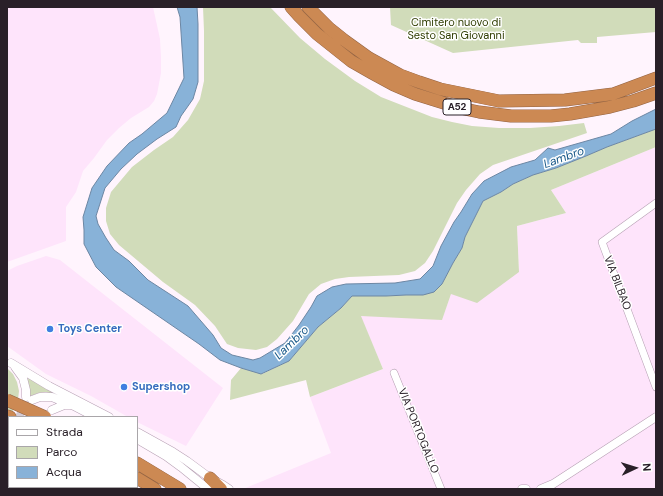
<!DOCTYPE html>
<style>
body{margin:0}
#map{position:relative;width:663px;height:496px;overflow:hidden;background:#fff4fd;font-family:"DM Sans",sans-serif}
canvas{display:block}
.frame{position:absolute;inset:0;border:8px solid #292028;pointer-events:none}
.legend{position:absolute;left:8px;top:416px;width:130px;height:72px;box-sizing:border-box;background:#fff;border:1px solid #a9a6a9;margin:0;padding:5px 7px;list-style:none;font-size:12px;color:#292028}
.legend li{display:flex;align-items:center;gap:8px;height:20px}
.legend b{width:20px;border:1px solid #a9a6a9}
.north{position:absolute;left:615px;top:448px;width:40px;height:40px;-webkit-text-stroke:3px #fff;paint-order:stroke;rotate:86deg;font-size:11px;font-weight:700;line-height:16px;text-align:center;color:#292028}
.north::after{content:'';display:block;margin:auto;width:14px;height:18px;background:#292028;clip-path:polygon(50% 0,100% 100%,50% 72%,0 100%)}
</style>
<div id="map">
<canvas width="663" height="496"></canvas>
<div class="frame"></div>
<ul class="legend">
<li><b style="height:5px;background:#fff"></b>Strada</li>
<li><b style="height:11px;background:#d1dcba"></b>Parco</li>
<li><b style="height:11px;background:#88b2d8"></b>Acqua</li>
</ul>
<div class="north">N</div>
</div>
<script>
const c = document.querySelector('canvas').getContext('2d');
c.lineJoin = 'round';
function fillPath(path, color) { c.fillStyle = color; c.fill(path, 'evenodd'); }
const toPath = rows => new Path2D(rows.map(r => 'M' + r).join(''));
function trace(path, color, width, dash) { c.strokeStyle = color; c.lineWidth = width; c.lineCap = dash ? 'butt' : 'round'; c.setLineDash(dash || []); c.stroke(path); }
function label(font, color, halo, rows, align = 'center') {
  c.font = font + ' "DM Sans",sans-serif'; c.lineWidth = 3; c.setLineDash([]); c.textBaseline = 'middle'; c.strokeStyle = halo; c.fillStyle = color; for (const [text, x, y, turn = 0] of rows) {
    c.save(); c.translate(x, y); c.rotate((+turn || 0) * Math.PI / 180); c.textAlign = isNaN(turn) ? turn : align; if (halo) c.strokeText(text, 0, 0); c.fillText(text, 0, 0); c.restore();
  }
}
const built = toPath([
 [7,7,153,7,160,39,161,57,161,73,157,94,154,101,149,107,131,118,119,128,107,140,94,158,83,171,76,192,66,207,66,241,7,262],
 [656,147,656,489,243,489,331,453,310,397,383,369,360,315,442,319,451,294,519,272,517,226,566,213,551,190],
 [46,256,60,260,223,388,186,446,137,422,137,417,128,417,91,396,46,374,7,346,7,271,17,266]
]);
const green = toPath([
 [203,7,270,7,300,38,325,59,355,81,381,97,432,117,452,122,472,126,499,128,530,128,559,126,584,123,587,133,493,165,480,174,466,190,457,203,433,251,425,263,415,271,399,275,349,277,335,279,321,284,309,294,293,321,277,339,267,347,256,350,238,348,227,344,215,326,195,305,163,282,119,245,110,234,106,221,106,208,111,192,132,167,154,150,173,137,188,120,200,99,204,81,204,31],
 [390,7,656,7,656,32,597,37,597,43,581,43,578,40,453,53,391,25],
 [656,129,656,147,551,190,566,213,517,226,519,272,477,303,451,294,442,320,361,316,383,369,310,397,306,380,230,400,231,380,241,368,262,374,289,361,318,327,341,308,352,296,386,296,406,295,423,295,442,284,453,263,462,248,465,237,483,201,501,192,513,184,533,175,556,168,586,156,607,147],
 [7,368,13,374,17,382,19,391,18,400,15,408,7,418],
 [24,374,57,395,46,392,38,393,29,397],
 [21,487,107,487,108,489,22,489]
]);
const water = toPath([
 [177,7,197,7,198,24,198,82,193,99,181,116,176,127,157,139,137,154,121,169,105,188,96,216,98,224,106,238,114,250,129,261,148,280,188,306,213,335,221,348,232,355,253,360,260,358,285,343,299,325,311,307,317,296,332,287,346,284,395,283,420,279,433,266,441,246,454,222,461,212,472,194,484,181,511,167,535,160,548,148,555,150,611,134,632,121,656,109,656,129,607,147,586,156,556,168,533,175,513,184,501,192,483,201,465,237,462,248,453,263,442,284,434,292,423,295,406,295,386,296,352,296,341,308,318,327,289,361,261,374,241,368,220,360,199,344,116,287,96,267,84,244,84,230,83,217,92,188,107,166,129,143,142,134,167,113,184,78,180,17,177,7]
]);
const tertiaryTunnel = toPath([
 [19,417,23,409,25,403],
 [8,427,9,426]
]);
const minor = toPath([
 [656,203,602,242,656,387],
 [394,373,441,489]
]);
const tertiary = toPath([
 [11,363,49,386,109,417],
 [15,367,23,378,26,390,26,397],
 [32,400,40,397,52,397,74,406,95,417],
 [52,410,64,405,70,405],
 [137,432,173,452,187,461,210,478,223,485,229,489],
 [7,437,9,431],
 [137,439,166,456,181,467,208,489],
 [7,458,9,466],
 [14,487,14,489],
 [522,489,526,489],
 [541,489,553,484,656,417]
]);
const motorway = toPath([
 [291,7,299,16,317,34,351,61,372,73,394,85,415,94,460,108,479,112,511,116,551,116,570,114,610,107,633,101,656,93],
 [308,7,329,28,344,40,369,58,400,75,419,82,440,89,499,101,565,100,613,94,656,78],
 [7,416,10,417],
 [137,463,180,489],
 [137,478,155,489],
 [210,478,221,489],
 [111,487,112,489]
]);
const motorwayBridge = toPath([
 [7,400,45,417]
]);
const markers = [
 [50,329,4,"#3f7fe0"],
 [124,387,4,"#3f7fe0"]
];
const shields = [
 [457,107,28]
];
const shieldNames = [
 ["A52",457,107]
];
const parkNames = [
 ["Cimitero nuovo di",456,23],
 ["Sesto San Giovanni",456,36]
];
const streetNames = [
 ["VIA BILBAO",617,283,69],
 ["VIA PORTOGALLO",418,431,68]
];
const shopNames = [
 ["Toys Center",58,329],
 ["Supershop",132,387]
];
const waterNames = [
 ["Lambro",564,158,-20],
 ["Lambro",292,343,-44]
];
fillPath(built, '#fee4fb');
fillPath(green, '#d1dcba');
fillPath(water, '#88b2d8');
trace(water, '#6c86a3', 1);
trace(tertiaryTunnel, '#d4cad2', 8, [8, 4]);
trace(minor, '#b7a0b4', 8);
trace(tertiary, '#b7a0b4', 9);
trace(motorway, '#936444', 13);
trace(minor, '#fff', 7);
trace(tertiary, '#fff', 8);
trace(motorway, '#cc8953', 12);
trace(motorwayBridge, '#936444', 13, []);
trace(motorwayBridge, '#cc8953', 12);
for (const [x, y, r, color] of markers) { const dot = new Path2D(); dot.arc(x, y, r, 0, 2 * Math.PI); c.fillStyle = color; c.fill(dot); trace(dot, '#fff', 1.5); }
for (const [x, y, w] of shields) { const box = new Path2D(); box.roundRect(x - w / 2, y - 8, w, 16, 3); c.fillStyle = '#fff'; c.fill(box); trace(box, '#292028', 1); }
label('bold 10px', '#292028', null, shieldNames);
label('11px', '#313e03', '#fff', parkNames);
label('11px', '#292028', '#fff', streetNames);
label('bold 11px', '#366cbe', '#fff', shopNames, 'left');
label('italic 12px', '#1a5a8a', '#fff', waterNames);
</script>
